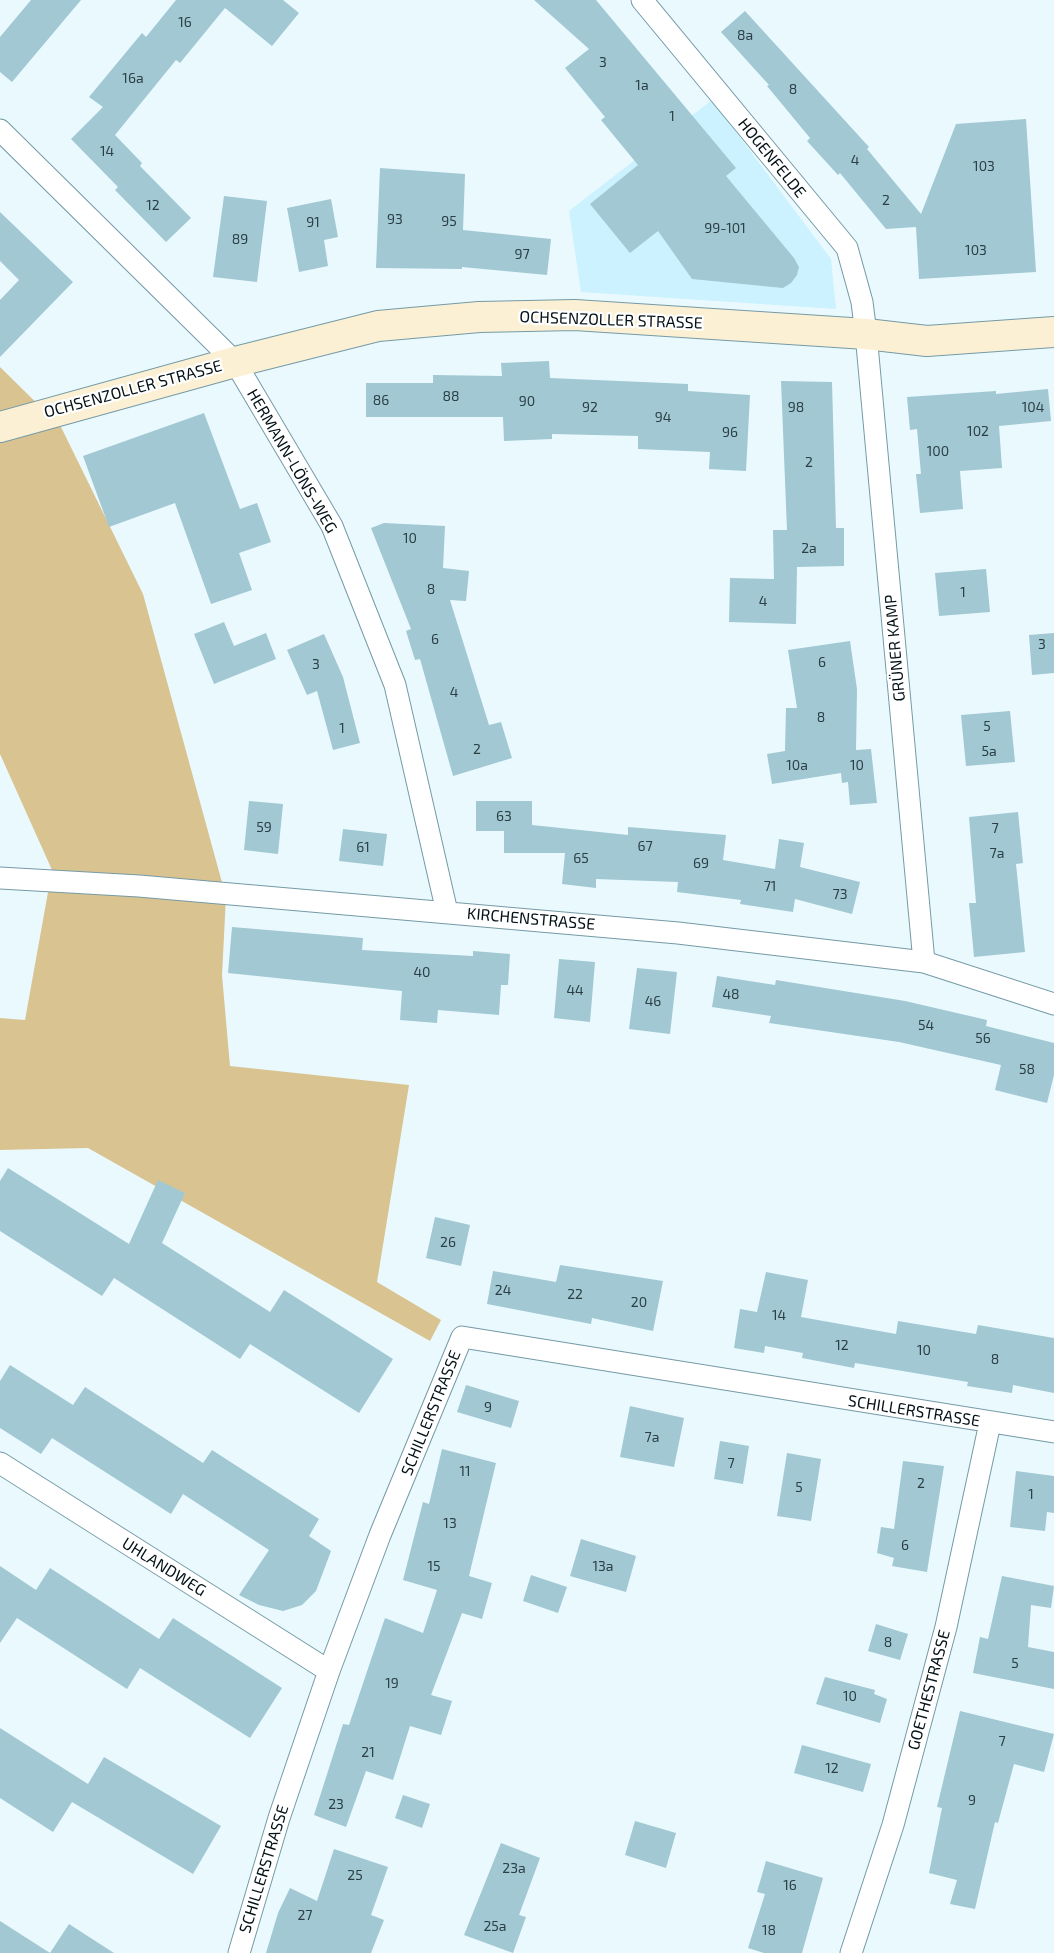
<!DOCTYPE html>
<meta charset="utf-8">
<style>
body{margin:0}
canvas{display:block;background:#e9f9fe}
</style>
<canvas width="1054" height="1953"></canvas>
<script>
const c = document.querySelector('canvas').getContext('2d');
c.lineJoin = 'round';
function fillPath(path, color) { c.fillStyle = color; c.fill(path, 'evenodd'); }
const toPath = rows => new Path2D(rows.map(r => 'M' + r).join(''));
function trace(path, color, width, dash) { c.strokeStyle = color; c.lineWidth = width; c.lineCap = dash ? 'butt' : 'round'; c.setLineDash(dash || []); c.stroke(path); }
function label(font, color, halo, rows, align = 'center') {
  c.font = font + ' "Exo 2",sans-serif'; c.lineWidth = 4.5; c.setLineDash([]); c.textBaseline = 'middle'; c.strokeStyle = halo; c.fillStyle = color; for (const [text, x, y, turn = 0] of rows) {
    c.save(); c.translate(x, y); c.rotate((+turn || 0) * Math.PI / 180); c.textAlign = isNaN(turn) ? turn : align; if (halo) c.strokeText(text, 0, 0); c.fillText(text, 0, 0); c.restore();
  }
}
const built = toPath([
 [712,100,831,259,836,309,581,292,569,211]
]);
const green = toPath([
 [0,367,61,427,143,594,226,897,222,975,230,1066,409,1085,377,1282,441,1320,430,1341,88,1148,0,1150,0,1018,25,1020,52,870,0,754]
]);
const building = toPath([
 [31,0,81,0,12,82,0,72,0,37],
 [176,0,283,0,299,13,272,46,225,8,180,63,176,60,115,135,142,163,140,166,191,218,166,242,115,190,118,187,71,139,103,107,89,97,142,33,146,37],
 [534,0,596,0,736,168,726,176,794,258,799,267,797,275,791,283,783,288,692,279,658,231,630,253,590,204,638,165,601,120,605,117,565,68,589,49],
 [745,11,869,147,867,149,921,214,956,124,1026,119,1036,272,919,279,916,227,886,229,840,173,838,175,807,141,810,138,767,86,769,85,721,32],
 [380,168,465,174,463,230,551,239,547,275,462,267,462,269,376,268],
 [224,196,267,201,257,282,213,277],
 [331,199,338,237,324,240,328,266,299,272,287,208],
 [0,212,73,282,0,357,0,300,19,280,0,261],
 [549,361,550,378,688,384,688,391,750,395,746,471,709,469,710,452,638,449,638,436,552,434,552,439,504,441,503,417,366,417,366,383,433,383,433,375,502,376,501,363],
 [781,381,832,382,836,528,844,528,844,566,797,567,796,624,729,622,730,578,774,579,773,530,787,530],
 [1048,389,1051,421,999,426,1002,468,960,471,963,509,920,513,916,474,921,474,917,429,910,430,907,397,996,391,996,394],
 [204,413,240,509,257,503,271,542,239,553,252,590,211,604,175,503,109,527,83,456],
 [384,523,445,526,443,568,469,571,466,601,450,600,489,725,501,722,512,758,453,776,420,659,415,660,406,631,411,629,371,528],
 [986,569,990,612,939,616,935,573],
 [224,622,234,646,266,633,276,659,214,684,194,634],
 [1054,633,1054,673,1032,675,1029,635],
 [324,634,343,677,360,743,333,750,317,691,307,695,287,650],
 [850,641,857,689,856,750,871,749,877,803,850,805,848,782,842,783,841,773,772,784,767,754,785,751,786,708,797,708,788,650],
 [1010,711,1015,762,966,766,961,715],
 [249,801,283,804,278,854,244,850],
 [476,801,532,801,532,825,628,835,628,827,726,835,723,860,775,869,779,839,804,843,800,867,860,882,852,914,795,899,793,912,740,904,741,900,677,892,678,882,596,879,596,888,562,884,565,853,504,853,504,831,476,831],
 [1018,812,1023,863,1016,864,1025,952,974,957,969,903,976,903,969,817],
 [343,829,387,834,383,866,339,861],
 [232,927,363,938,362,950,473,956,473,951,510,954,508,985,501,985,499,1015,438,1010,437,1023,400,1020,402,991,228,973],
 [559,959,595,962,590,1022,554,1018],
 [637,968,677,972,670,1034,629,1029],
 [717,976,775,985,776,980,905,1001,987,1020,986,1026,1054,1043,1054,1075,1047,1103,995,1090,1001,1065,899,1042,769,1023,771,1016,712,1007],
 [8,1168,129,1244,158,1180,185,1193,162,1243,270,1312,284,1290,393,1359,359,1413,250,1344,240,1359,114,1278,102,1296,0,1231,0,1181],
 [435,1217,470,1225,461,1266,426,1258],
 [560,1265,663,1281,653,1331,592,1318,591,1324,487,1304,493,1271,556,1282],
 [766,1272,808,1280,801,1317,896,1334,898,1321,976,1334,978,1325,1054,1338,1054,1393,1013,1385,1012,1393,967,1386,968,1382,855,1363,854,1368,802,1358,803,1353,765,1346,764,1353,734,1348,740,1309,757,1312],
 [10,1365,73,1405,85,1387,203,1463,212,1450,319,1519,309,1536,331,1551,316,1591,302,1605,283,1611,259,1605,239,1595,269,1550,183,1494,171,1514,52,1438,41,1454,0,1428,0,1381],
 [466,1385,519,1401,511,1428,457,1412],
 [630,1406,684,1418,674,1467,620,1457],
 [720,1441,749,1446,743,1484,714,1479],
 [442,1449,496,1463,469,1576,492,1583,482,1619,462,1613,431,1695,452,1701,441,1735,410,1726,393,1780,366,1771,346,1827,314,1815,343,1724,349,1725,385,1618,423,1633,437,1590,403,1580,423,1502,429,1504],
 [787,1453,821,1459,811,1521,777,1516],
 [903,1461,944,1466,927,1572,892,1566,894,1558,877,1553,881,1527,894,1529],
 [1016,1471,1054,1476,1054,1513,1047,1512,1045,1531,1010,1527],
 [581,1539,636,1556,626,1592,570,1576],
 [0,1566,36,1590,50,1568,159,1639,173,1618,282,1688,250,1738,140,1668,127,1689,17,1618,0,1643],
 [531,1575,567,1587,558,1613,523,1601],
 [1002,1576,1054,1586,1051,1608,1031,1605,1028,1647,1054,1652,1054,1689,973,1673,980,1637,988,1639],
 [876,1624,908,1634,900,1660,868,1651],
 [825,1677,875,1690,874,1694,887,1699,880,1723,816,1704],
 [960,1711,1054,1734,1044,1772,1014,1764,998,1823,995,1822,975,1909,950,1904,957,1880,929,1873,942,1808,937,1807],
 [0,1728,88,1784,104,1757,221,1826,193,1874,72,1802,53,1832,0,1798],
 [802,1745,871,1764,863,1792,794,1773],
 [403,1795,430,1804,422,1828,395,1818],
 [635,1821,676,1833,666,1868,625,1855],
 [501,1843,540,1858,519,1915,526,1917,513,1953,464,1935],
 [334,1849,388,1867,371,1915,384,1920,371,1953,266,1953,278,1913,290,1888,317,1901],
 [766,1861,823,1878,802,1953,764,1953,748,1948,765,1894,757,1892],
 [0,1921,50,1953,0,1953],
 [69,1924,114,1953,50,1953]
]);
const street = toPath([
 [642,0,847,248,862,302,866,334,924,962],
 [0,130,235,362,332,526,395,685,447,912],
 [0,878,139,886,678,933,924,962,1054,1004],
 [0,1463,329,1671],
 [239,1953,279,1818,329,1671,380,1535,462,1337,1054,1432],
 [851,1953,893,1825,946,1627,990,1423]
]);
const secondary = toPath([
 [0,427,235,362,378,326,479,317,575,315,866,334,927,341,1054,332]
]);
const numberNames = [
 ["16",185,22],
 ["8a",745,35],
 ["3",603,62],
 ["16a",133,78],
 ["1a",642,85],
 ["8",793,89],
 ["1",672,116],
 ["14",107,151],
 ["4",855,160],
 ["103",984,166],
 ["2",886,200],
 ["12",153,205],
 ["93",395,219],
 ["95",449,221],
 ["91",313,222],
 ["99-101",725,228],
 ["89",240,239],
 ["103",976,250],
 ["97",522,254],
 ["88",451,396],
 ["86",381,400],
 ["90",527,401],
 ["92",590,407],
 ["98",796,407],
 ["104",1033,407],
 ["94",663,417],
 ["102",978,431],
 ["96",730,432],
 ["100",938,451],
 ["2",809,462],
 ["10",410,538],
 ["2a",809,548],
 ["8",431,589],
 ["1",963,592],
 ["4",763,601],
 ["6",435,639],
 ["3",1042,644],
 ["6",822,662],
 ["3",316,664],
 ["4",454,692],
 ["8",821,717],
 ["5",987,726],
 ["1",342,728],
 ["2",477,749],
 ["5a",989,751],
 ["10a",797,765],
 ["10",857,765],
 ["63",504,816],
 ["59",264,827],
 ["7",995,828],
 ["67",645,846],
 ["61",363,847],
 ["7a",997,853],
 ["65",581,858],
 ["69",701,863],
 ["71",770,886],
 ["73",840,894],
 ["40",422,972],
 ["44",575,990],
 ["48",731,994],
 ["46",653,1001],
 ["54",926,1025],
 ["56",983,1038],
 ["58",1027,1069],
 ["26",448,1242],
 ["24",503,1290],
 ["22",575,1294],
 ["20",639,1302],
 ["14",779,1315],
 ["12",842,1345],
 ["10",924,1350],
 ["8",995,1359],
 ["9",488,1407],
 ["7a",652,1437],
 ["7",731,1463],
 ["11",465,1471],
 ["2",921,1483],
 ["5",799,1487],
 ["1",1031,1494],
 ["13",450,1523],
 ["6",905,1545],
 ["15",434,1566],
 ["13a",603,1566],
 ["8",888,1642],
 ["5",1015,1663],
 ["19",392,1683],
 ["10",850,1696],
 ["7",1002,1741],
 ["21",368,1752],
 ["12",832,1768],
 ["9",972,1800],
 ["23",336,1804],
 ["23a",514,1868],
 ["25",355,1875],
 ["16",790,1885],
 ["27",305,1915],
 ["25a",495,1926],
 ["18",769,1930]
];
const streetNames = [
 ["HOGENFELDE",772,158,51],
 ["OCHSENZOLLER STRASSE",611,320,2],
 ["OCHSENZOLLER STRASSE",133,389,-15],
 ["HERMANN-LÖNS-WEG",292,461,60],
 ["GRÜNER KAMP",895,648,-95],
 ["KIRCHENSTRASSE",531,919,5],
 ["SCHILLERSTRASSE",914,1411,9],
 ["SCHILLERSTRASSE",431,1413,-68],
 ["UHLANDWEG",164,1567,32],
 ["GOETHESTRASSE",929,1690,-75],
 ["SCHILLERSTRASSE",264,1869,-73]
];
fillPath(built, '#cbf2fe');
fillPath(green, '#d9c491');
fillPath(building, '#a1c8d3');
trace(street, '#759aa6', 23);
trace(secondary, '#759aa6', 32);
trace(street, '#fff', 21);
trace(secondary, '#fcf0d4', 30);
label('14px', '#2b3f45', null, numberNames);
label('16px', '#041116', '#fff', streetNames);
</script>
